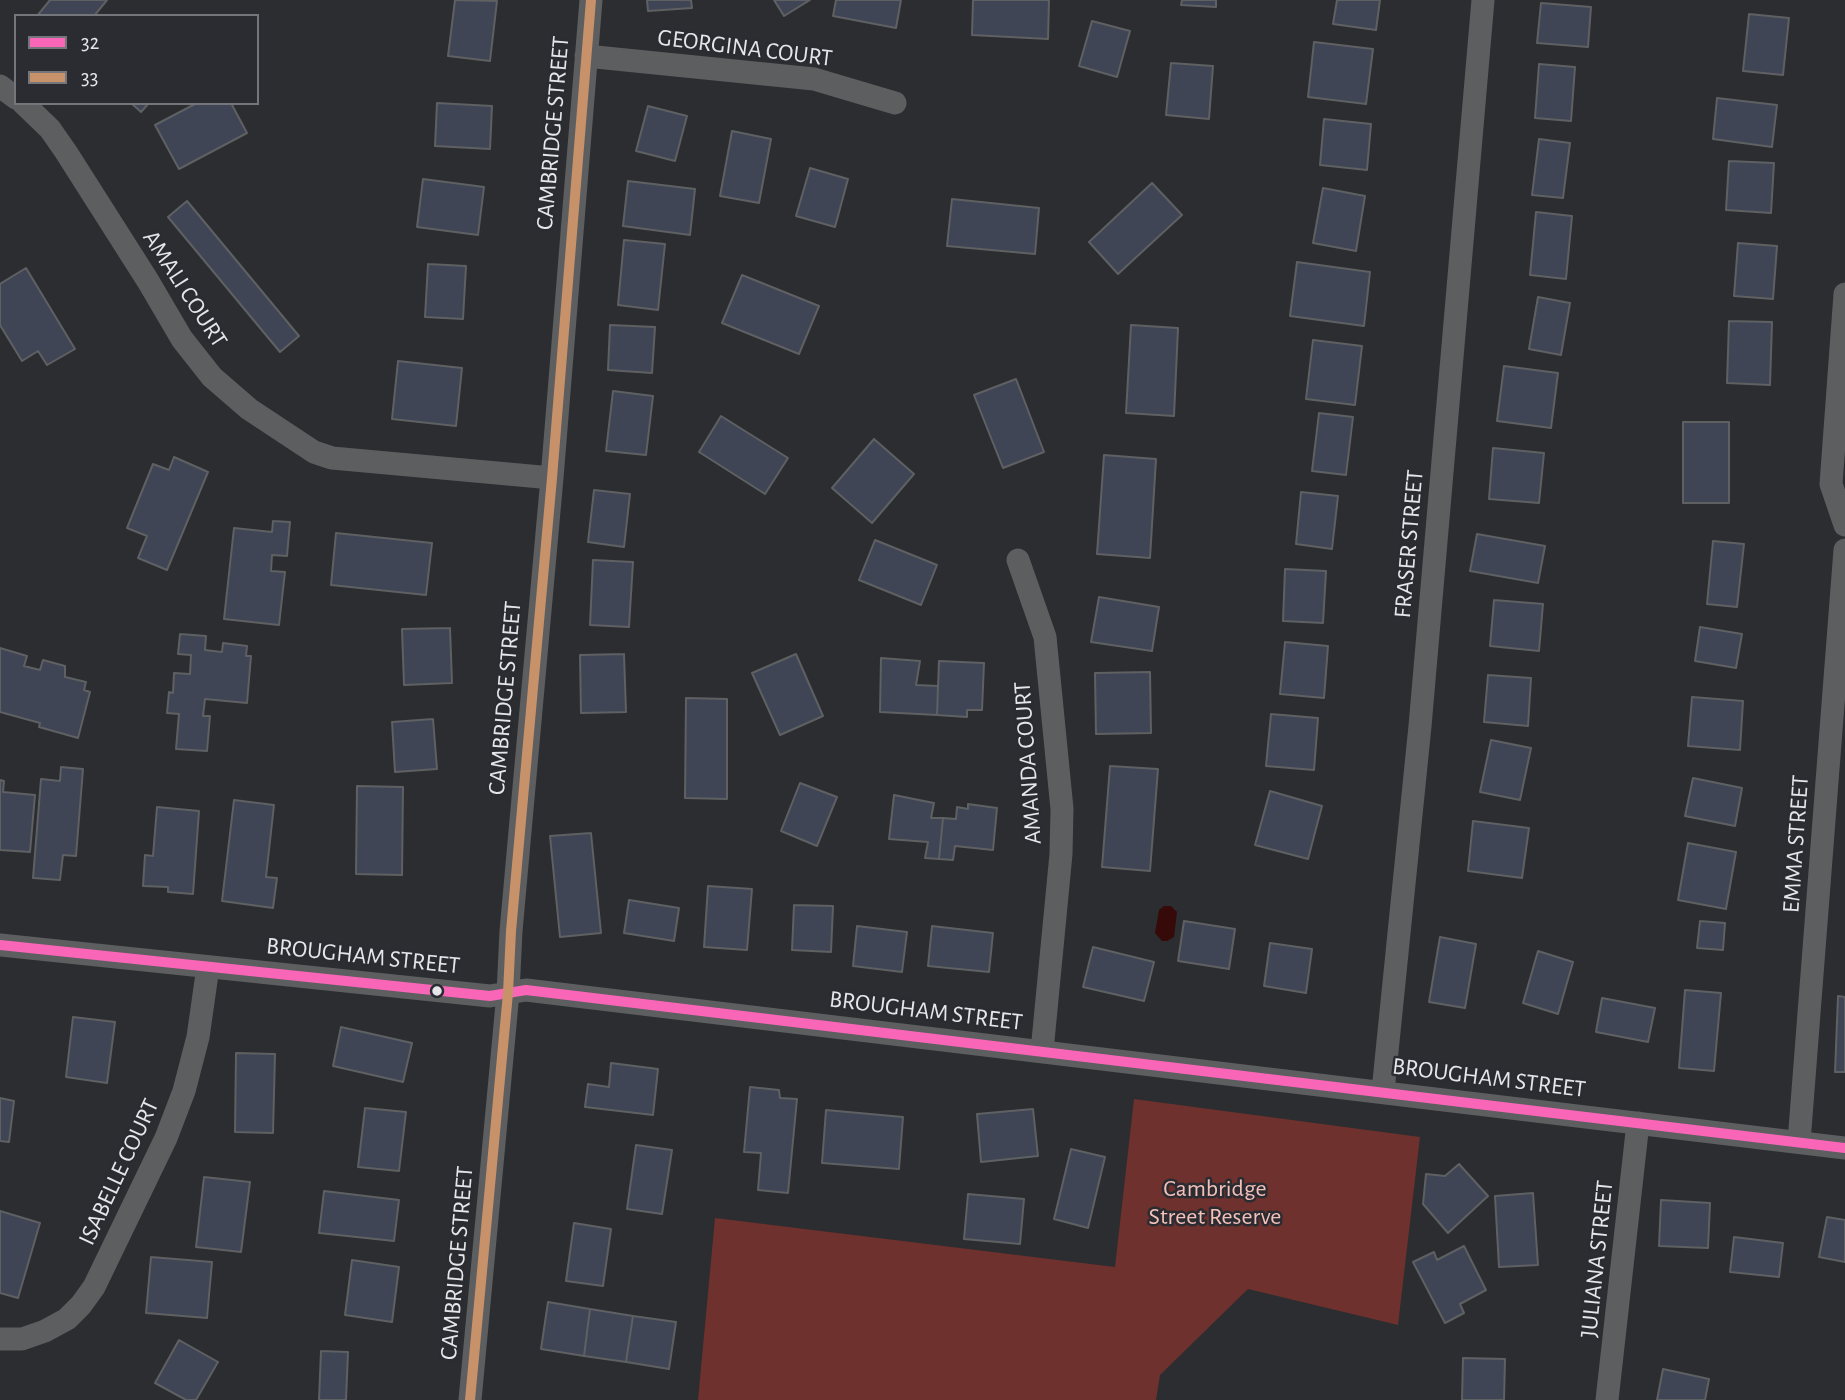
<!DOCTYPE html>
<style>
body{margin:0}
#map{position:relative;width:1845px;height:1400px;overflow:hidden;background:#2b2d30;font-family:"Alegreya Sans",sans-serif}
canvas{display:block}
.legend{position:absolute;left:14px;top:14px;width:245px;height:91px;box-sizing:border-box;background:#2a2c31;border:2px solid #74767b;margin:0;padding:9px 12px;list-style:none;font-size:21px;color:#e4e6e9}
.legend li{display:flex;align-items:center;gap:14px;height:35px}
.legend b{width:35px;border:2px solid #74767b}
</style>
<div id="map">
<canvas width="1845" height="1400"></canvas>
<ul class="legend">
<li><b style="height:9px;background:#fa66b7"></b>32</li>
<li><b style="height:9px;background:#c7916a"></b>33</li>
</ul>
</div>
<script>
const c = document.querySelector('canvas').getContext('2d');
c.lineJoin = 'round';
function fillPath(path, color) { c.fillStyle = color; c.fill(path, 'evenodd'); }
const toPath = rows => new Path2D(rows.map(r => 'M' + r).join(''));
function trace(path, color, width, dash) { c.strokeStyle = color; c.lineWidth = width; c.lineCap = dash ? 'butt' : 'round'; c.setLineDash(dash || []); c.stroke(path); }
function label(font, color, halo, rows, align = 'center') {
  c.font = font + ' "Alegreya Sans",sans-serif'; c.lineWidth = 5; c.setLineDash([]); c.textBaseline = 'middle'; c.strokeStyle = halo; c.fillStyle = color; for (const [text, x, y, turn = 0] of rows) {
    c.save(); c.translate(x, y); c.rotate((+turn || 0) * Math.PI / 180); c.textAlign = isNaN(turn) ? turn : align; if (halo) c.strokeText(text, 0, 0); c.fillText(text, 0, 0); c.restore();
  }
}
const green = toPath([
 [1134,1099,1420,1137,1398,1325,1248,1289,1160,1375,1156,1400,698,1400,715,1218,1115,1267]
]);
const water = toPath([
 [1164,906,1171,906,1177,912,1174,937,1167,941,1162,941,1155,933,1159,910]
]);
const building = toPath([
 [50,0,107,0,94,16,37,16,50,0],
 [455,0,497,1,490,61,448,56,455,0],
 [647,0,691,0,692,8,648,11,647,0],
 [774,0,810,0,784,16,774,0],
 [836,0,901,0,896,28,833,16,836,0],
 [973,0,1049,0,1048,39,972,35,973,0],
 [1182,0,1216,0,1216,7,1181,5,1182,0],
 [1337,0,1380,0,1376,30,1333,24,1337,0],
 [1541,3,1591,7,1588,47,1537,43,1541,3],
 [1749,14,1789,18,1783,75,1743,71,1749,14],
 [1092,21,1130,31,1117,77,1079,66,1092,21],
 [1314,42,1373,49,1366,104,1308,97,1314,42],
 [1171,63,1213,66,1209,119,1166,115,1171,63],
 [1539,64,1575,67,1571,121,1535,118,1539,64],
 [1717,98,1777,105,1772,147,1713,139,1717,98],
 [131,103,149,103,141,112,131,103],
 [197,103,231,103,247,133,179,169,155,125,197,103],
 [437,103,492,106,490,149,435,146,437,103],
 [648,106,687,116,675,161,636,151,648,106],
 [1324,119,1371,124,1367,170,1320,165,1324,119],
 [732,131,771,139,759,203,720,196,732,131],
 [1539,139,1570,143,1563,198,1532,195,1539,139],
 [1729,161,1774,163,1771,213,1726,210,1729,161],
 [810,168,848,179,835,227,796,216,810,168],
 [423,179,484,187,478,235,417,227,423,179],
 [628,181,695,189,690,235,623,226,628,181],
 [1152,183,1182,215,1118,274,1089,242,1152,183],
 [1323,188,1365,196,1356,251,1313,243,1323,188],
 [952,199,1039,208,1035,254,947,246,952,199],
 [187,201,299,336,280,352,168,217,187,201],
 [1536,212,1572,216,1566,279,1530,275,1536,212],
 [624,240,665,244,658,310,618,305,624,240],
 [1738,243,1777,246,1773,299,1734,296,1738,243],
 [1297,262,1370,272,1364,326,1290,316,1297,262],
 [428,264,466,266,463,319,425,317,428,264],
 [26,268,75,349,47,365,38,351,22,361,0,325,0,284,26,268],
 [742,275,819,306,799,354,722,323,742,275],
 [1538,297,1570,303,1561,355,1529,349,1538,297],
 [1729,321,1772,322,1770,385,1727,383,1729,321],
 [610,325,655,327,652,373,608,370,610,325],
 [1131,325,1178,328,1174,416,1126,413,1131,325],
 [1313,340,1362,346,1355,405,1306,399,1313,340],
 [398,361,462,368,456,426,392,419,398,361],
 [1504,366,1558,373,1551,428,1497,421,1504,366],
 [1016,379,1044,452,1003,468,974,395,1016,379],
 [613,391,653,396,646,455,606,451,613,391],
 [1319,413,1353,417,1346,475,1312,471,1319,413],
 [721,416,788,458,765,494,699,452,721,416],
 [1683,422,1729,422,1729,503,1683,503,1683,422],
 [874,439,914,474,872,523,832,488,874,439],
 [1493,448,1544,453,1539,503,1489,499,1493,448],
 [1104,455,1156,459,1150,558,1097,554,1104,455],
 [174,457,208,472,167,570,138,558,147,536,127,528,153,464,169,470,174,457],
 [594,490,630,494,624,547,588,542,594,490],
 [1301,492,1338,496,1332,549,1296,544,1301,492],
 [273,521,290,522,287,556,272,555,271,571,285,572,279,625,224,619,234,528,272,532,273,521],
 [336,533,432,543,426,595,331,585,336,533],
 [1477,534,1545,546,1538,583,1470,571,1477,534],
 [875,540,937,565,921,605,859,580,875,540],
 [1713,541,1744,544,1737,607,1707,604,1713,541],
 [593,560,633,562,629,627,590,625,593,560],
 [1285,569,1326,571,1323,623,1283,621,1285,569],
 [1099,597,1159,607,1152,651,1091,642,1099,597],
 [1494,600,1543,604,1539,651,1490,646,1494,600],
 [1700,627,1742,634,1736,668,1695,661,1700,627],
 [450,628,452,683,404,685,402,629,450,628],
 [180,634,206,636,205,650,222,652,223,643,247,646,246,656,251,656,247,703,205,699,203,716,210,716,207,751,176,749,179,714,167,713,169,692,173,693,174,673,190,674,191,655,178,654,180,634],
 [1285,642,1328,646,1324,698,1280,694,1285,642],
 [0,648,27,656,24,666,40,670,43,660,65,666,65,677,86,682,84,690,90,692,78,738,39,727,40,723,0,712,0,648],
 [624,654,626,712,581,713,580,655,624,654],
 [796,654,823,716,780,735,752,673,796,654],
 [881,658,920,661,916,685,938,686,937,715,880,712,881,658],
 [939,661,984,663,982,710,967,710,967,717,937,715,939,661],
 [1150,672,1151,733,1096,734,1095,673,1150,672],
 [1488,675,1531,678,1528,726,1484,722,1488,675],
 [1692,697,1743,701,1740,750,1688,746,1692,697],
 [686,698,727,699,727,799,685,798,686,698],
 [1271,714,1318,718,1314,770,1266,766,1271,714],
 [433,719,437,769,395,772,392,722,433,719],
 [1491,740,1531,748,1520,800,1480,792,1491,740],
 [1110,766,1158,769,1150,871,1102,867,1110,766],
 [61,767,83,769,76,856,63,855,60,880,33,878,41,779,60,781,61,767],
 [1693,778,1742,788,1735,826,1685,816,1693,778],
 [0,780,4,781,3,792,35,795,30,852,0,850,0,780],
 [800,783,837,797,817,846,781,831,800,783],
 [357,786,403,787,402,875,356,874,357,786],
 [1270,791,1322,806,1308,859,1255,845,1270,791],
 [894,795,934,803,931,818,943,818,939,859,925,858,928,842,889,839,894,795],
 [234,800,274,805,266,877,277,878,273,908,222,901,234,800],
 [968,804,997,808,993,850,955,846,953,860,939,859,943,818,956,819,957,807,968,809,968,804],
 [157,807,199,811,193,894,168,892,168,887,143,886,145,855,153,856,157,807],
 [1473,821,1529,828,1522,878,1468,871,1473,821],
 [591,833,601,933,560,937,550,836,591,833],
 [1688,843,1736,852,1726,909,1678,900,1688,843],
 [708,886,752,889,747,950,704,947,708,886],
 [629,900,679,908,674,941,624,933,629,900],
 [794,905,833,906,831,952,792,950,794,905],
 [1184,921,1235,929,1229,969,1178,961,1184,921],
 [1700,921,1725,923,1723,950,1697,948,1700,921],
 [857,926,907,932,902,972,853,966,857,926],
 [932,926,993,933,989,972,928,966,932,926],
 [1440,937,1476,944,1465,1008,1429,1002,1440,937],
 [1270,943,1312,949,1306,993,1264,986,1270,943],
 [1093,947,1154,962,1144,1001,1083,987,1093,947],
 [1538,951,1573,962,1558,1014,1523,1003,1538,951],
 [1685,990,1721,993,1714,1071,1679,1068,1685,990],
 [1838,996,1845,997,1845,1072,1835,1072,1838,996],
 [1602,998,1655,1008,1648,1042,1596,1032,1602,998],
 [73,1017,115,1022,107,1083,66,1077,73,1017],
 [341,1027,412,1043,403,1082,333,1066,341,1027],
 [236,1053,275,1054,273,1133,235,1132,236,1053],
 [611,1063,658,1069,653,1115,585,1107,588,1084,609,1087,611,1063],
 [750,1087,779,1090,780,1098,797,1099,788,1193,758,1190,761,1153,744,1152,750,1087],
 [0,1098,14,1101,9,1142,0,1141,0,1098],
 [365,1108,406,1112,399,1171,358,1167,365,1108],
 [1033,1109,1038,1156,981,1162,977,1114,1033,1109],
 [826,1110,903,1117,899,1169,822,1163,826,1110],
 [636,1145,672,1150,662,1214,627,1209,636,1145],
 [1071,1149,1105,1157,1088,1228,1054,1219,1071,1149],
 [1459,1164,1488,1196,1448,1233,1423,1204,1426,1174,1445,1176,1459,1164],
 [204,1177,250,1182,241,1252,196,1247,204,1177],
 [324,1191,399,1200,394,1241,319,1233,324,1191],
 [1533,1193,1538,1265,1499,1267,1495,1196,1533,1193],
 [968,1194,1024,1199,1020,1244,964,1239,968,1194],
 [1661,1200,1710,1203,1708,1248,1659,1246,1661,1200],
 [0,1211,40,1223,18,1298,0,1293,0,1211],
 [1827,1217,1845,1220,1845,1262,1819,1257,1827,1217],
 [574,1223,611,1229,603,1286,566,1281,574,1223],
 [1734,1237,1783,1243,1779,1277,1730,1272,1734,1237],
 [1464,1246,1486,1290,1460,1304,1464,1313,1445,1323,1413,1262,1434,1252,1437,1260,1464,1246],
 [151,1257,212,1262,207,1318,146,1313,151,1257],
 [352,1260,399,1267,392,1322,345,1315,352,1260],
 [548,1302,590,1309,584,1356,541,1349,548,1302],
 [590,1309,633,1316,626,1362,584,1356,590,1309],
 [633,1316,676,1322,669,1369,626,1362,633,1316],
 [179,1340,218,1362,196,1400,186,1400,155,1383,179,1340],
 [321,1351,348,1352,346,1400,319,1400,321,1351],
 [1463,1358,1505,1359,1504,1400,1462,1400,1463,1358],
 [1663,1369,1709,1379,1705,1400,1657,1400,1663,1369]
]);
const minor = toPath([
 [586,56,814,79,895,103],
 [0,86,16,98],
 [23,103,50,129,66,152,148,281,182,339,212,377,249,409,314,452,332,458,552,478],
 [1845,294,1831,484,1845,525],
 [1018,560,1045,637,1062,809,1061,854,1042,1051],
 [0,945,490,996,526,990,1845,1148],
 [1383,1091,1420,726,1483,0],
 [1799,1142,1845,550],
 [0,1339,22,1339,45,1331,67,1319,81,1305,94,1287,166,1138,184,1091,198,1037,208,967],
 [470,1400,508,993,511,931,552,478,591,0],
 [1607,1400,1638,1123]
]);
const bus1 = toPath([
 [0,945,490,996,526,990,1845,1148]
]);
const bus2 = toPath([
 [470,1400,508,993,511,931,552,478,591,0]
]);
const markers = [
 [437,991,6,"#e4e6e9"]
];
const streetNames = [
 ["GEORGINA COURT",745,48,7],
 ["CAMBRIDGE STREET",553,133,-85],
 ["AMALI COURT",185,289,57],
 ["FRASER STREET",1409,544,-85],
 ["CAMBRIDGE STREET",505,698,-85],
 ["AMANDA COURT",1028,763,-94],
 ["EMMA STREET",1796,844,-86],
 ["BROUGHAM STREET",363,956,6],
 ["BROUGHAM STREET",926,1011,7],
 ["BROUGHAM STREET",1489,1078,7],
 ["ISABELLE COURT",119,1172,-65],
 ["JULIANA STREET",1597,1259,-84],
 ["CAMBRIDGE STREET",457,1263,-85]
];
const parkNames = [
 ["Cambridge",1215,1189],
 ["Street Reserve",1215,1217]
];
fillPath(green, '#6e312d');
fillPath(water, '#350a09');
fillPath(building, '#3f4555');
trace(building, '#5e6062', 2);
trace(minor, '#5d5e60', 23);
trace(bus1, '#fa66b7', 10);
trace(bus2, '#c7916a', 10);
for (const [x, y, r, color] of markers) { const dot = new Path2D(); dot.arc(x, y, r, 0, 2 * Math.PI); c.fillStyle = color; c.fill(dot); trace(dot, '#2a2c31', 2.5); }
label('24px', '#e4e6e9', '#2a2c31', streetNames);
label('24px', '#f5c0b9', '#2a2c31', parkNames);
</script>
